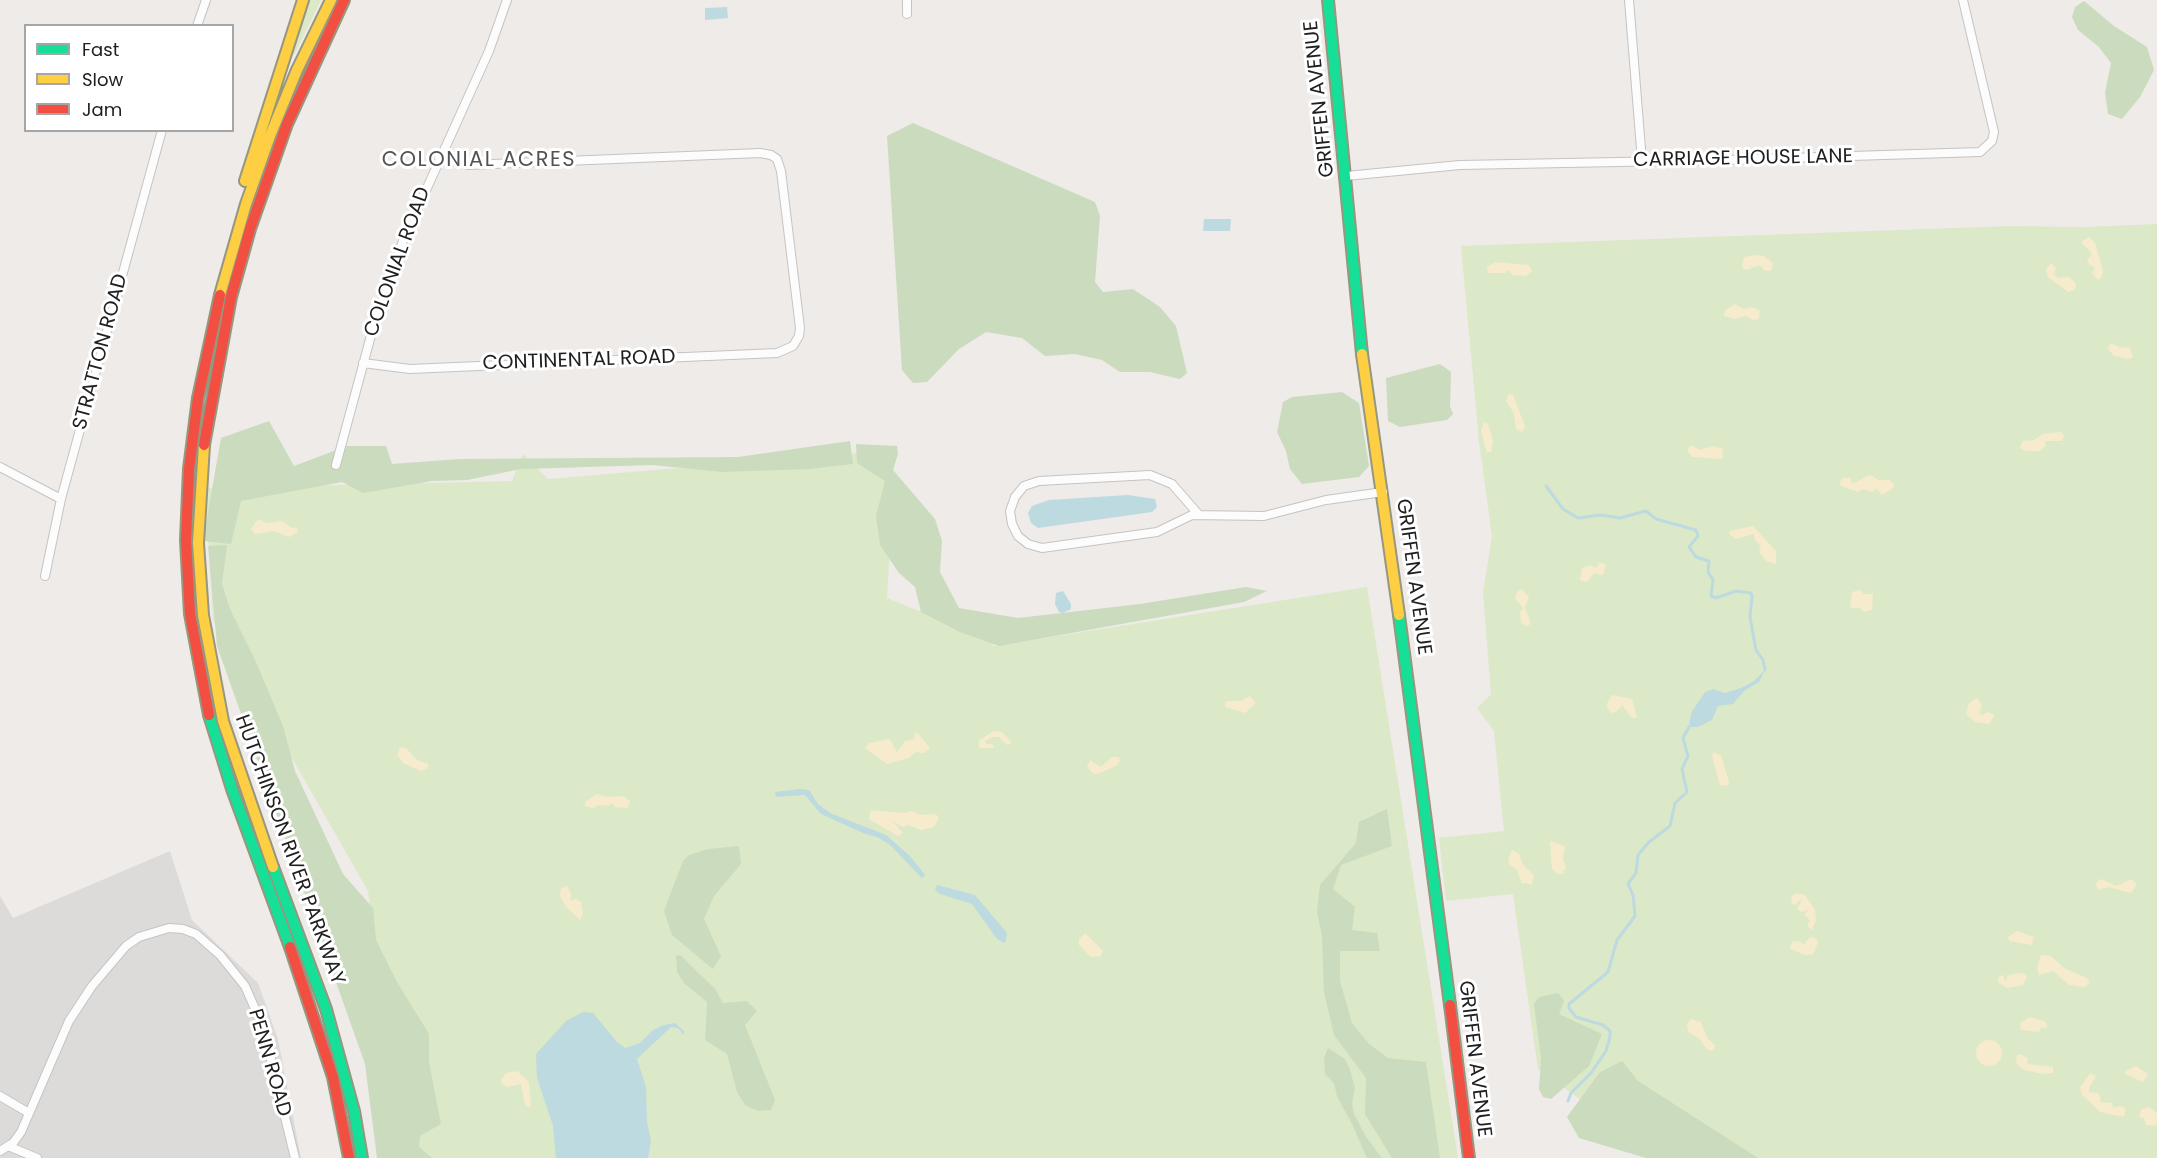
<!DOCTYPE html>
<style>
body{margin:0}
#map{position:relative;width:2157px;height:1158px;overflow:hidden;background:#eeebe8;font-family:Poppins,sans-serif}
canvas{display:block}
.legend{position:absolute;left:24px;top:24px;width:210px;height:108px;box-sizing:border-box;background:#fff;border:2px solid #a6a6a6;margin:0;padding:8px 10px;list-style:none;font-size:18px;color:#202020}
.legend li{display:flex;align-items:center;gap:12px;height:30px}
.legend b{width:30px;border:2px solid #a6a6a6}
</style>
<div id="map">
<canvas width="2157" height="1158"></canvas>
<ul class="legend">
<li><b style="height:8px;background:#16e098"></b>Fast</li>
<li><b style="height:8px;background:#ffcf43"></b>Slow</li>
<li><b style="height:8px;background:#f24e42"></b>Jam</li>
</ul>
</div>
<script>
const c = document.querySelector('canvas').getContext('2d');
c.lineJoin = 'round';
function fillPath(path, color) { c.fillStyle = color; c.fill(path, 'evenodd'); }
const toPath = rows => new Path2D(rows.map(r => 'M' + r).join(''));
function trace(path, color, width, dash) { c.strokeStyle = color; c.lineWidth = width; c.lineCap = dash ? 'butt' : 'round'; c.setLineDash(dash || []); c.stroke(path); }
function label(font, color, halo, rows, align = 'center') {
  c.font = font + ' Poppins,sans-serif'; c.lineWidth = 6; c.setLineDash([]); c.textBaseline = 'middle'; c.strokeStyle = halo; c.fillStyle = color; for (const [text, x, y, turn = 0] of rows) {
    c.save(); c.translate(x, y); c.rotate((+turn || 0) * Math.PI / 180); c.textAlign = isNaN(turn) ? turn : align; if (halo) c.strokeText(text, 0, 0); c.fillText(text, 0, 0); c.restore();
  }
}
const residential = toPath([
 [170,851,192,920,258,983,278,1039,301,1158,0,1158,0,896,13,918]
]);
const grass = toPath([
 [308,0,321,0,294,55,290,53],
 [2157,224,2157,1158,1661,1158,1538,1069,1513,894,1446,901,1439,838,1504,831,1494,731,1477,708,1491,694,1483,593,1492,536,1479,442,1461,246,2008,226,2086,227],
 [859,453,894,477,887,598,986,638,994,646,1367,587,1458,1158,399,1158,368,891,213,620,205,488,512,481,523,454,548,479]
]);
const forest = toPath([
 [2084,1,2114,26,2147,47,2154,70,2140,97,2122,119,2108,114,2105,93,2111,63,2099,47,2078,30,2072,17,2075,7],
 [913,123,1095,202,1100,216,1095,282,1103,292,1133,289,1160,307,1176,326,1187,373,1180,379,1150,372,1120,372,1102,360,1075,354,1045,356,1022,338,986,332,959,349,927,382,913,383,902,370,887,136],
 [1440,364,1451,372,1450,406,1453,414,1447,420,1400,427,1388,421,1386,378],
 [1342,392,1359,403,1369,466,1359,477,1302,484,1290,469,1286,451,1277,432,1283,402,1292,397],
 [269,421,294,466,347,446,386,446,392,464,460,459,738,457,850,441,853,464,809,469,722,472,653,465,521,469,467,480,432,481,363,493,342,482,241,501,231,544,203,541,221,438],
 [856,444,897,446,898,454,893,470,935,519,942,541,940,572,959,608,1018,618,1140,604,1246,587,1267,591,1244,602,999,646,960,632,921,612,915,587,899,573,880,545,876,516,885,481,857,463],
 [227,545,222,584,230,609,256,662,283,726,295,771,343,874,373,908,376,940,397,982,429,1034,429,1062,441,1124,420,1136,419,1147,432,1158,377,1158,365,1064,217,646,208,546],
 [1387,809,1392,846,1341,865,1333,889,1355,907,1352,930,1377,933,1380,951,1340,951,1340,981,1352,1023,1369,1044,1388,1058,1426,1062,1440,1158,1392,1158,1365,1114,1366,1078,1334,1035,1324,992,1322,936,1317,912,1320,885,1356,843,1359,822],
 [739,846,741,864,714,896,704,919,721,956,713,969,672,935,664,911,683,861,689,855,708,849],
 [676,955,681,956,715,989,723,1003,747,1001,757,1011,745,1025,775,1100,771,1110,758,1111,745,1105,737,1092,727,1054,705,1040,707,1002,684,983,677,972],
 [1558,993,1564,1001,1559,1014,1602,1034,1589,1066,1551,1099,1543,1097,1539,1089,1541,1058,1534,1004,1539,997],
 [1328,1048,1345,1059,1350,1070,1355,1088,1352,1104,1354,1114,1366,1137,1382,1158,1367,1158,1352,1124,1337,1096,1334,1083,1325,1074,1324,1058],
 [1622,1061,1638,1081,1758,1158,1646,1158,1579,1138,1567,1117,1600,1072]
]);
const sand = toPath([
 [2089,237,2095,243,2103,271,2102,277,2098,280,2092,274,2095,268,2089,264,2087,260,2092,254,2081,242],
 [1756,255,1764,256,1773,263,1771,271,1765,271,1760,265,1746,270,1742,267,1744,257],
 [1495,262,1529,265,1532,271,1526,276,1513,275,1508,270,1505,273,1488,273,1487,267],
 [2051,263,2056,268,2054,274,2058,278,2069,277,2075,282,2076,287,2074,290,2068,292,2048,277,2046,269],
 [1735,304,1743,309,1751,307,1757,309,1760,311,1759,318,1754,321,1746,316,1735,319,1724,316,1725,310],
 [2110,343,2121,348,2129,347,2133,357,2128,359,2114,356,2108,349],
 [1509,394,1513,395,1525,426,1522,432,1516,429,1514,414,1506,400],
 [1484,422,1488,424,1493,441,1491,452,1487,452,1484,443,1481,431],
 [2061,432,2064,436,2062,441,2044,441,2046,446,2039,451,2026,451,2020,448,2022,441,2034,440,2043,434],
 [1691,445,1700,450,1713,446,1723,449,1722,459,1692,457,1687,450],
 [1870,475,1879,480,1890,480,1894,485,1893,488,1882,495,1876,488,1872,492,1863,489,1858,492,1839,485,1842,478,1851,478,1851,482,1854,483],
 [258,519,267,523,282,521,292,528,297,527,298,532,289,537,274,531,255,534,251,529],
 [1753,526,1776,551,1776,564,1766,561,1759,552,1761,546,1755,540,1754,534,1736,539,1729,534,1730,531],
 [1599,562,1606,565,1603,575,1594,573,1587,582,1580,580,1582,568,1590,565,1596,568],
 [1522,589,1529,597,1525,607,1531,624,1527,626,1521,623,1520,612,1523,608,1515,598,1517,592],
 [1860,590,1864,594,1873,594,1872,610,1864,612,1860,608,1850,608,1852,592],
 [1612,695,1632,699,1637,718,1632,718,1622,705,1616,712,1611,713,1606,705],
 [1250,696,1256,703,1245,713,1225,707,1226,701,1241,701],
 [1977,698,1982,706,1979,714,1983,715,1987,712,1995,715,1989,724,1975,722,1966,714,1969,703],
 [994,731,1002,732,1012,743,1007,745,999,737,993,737,985,741,986,744,992,744,994,748,979,748,979,740],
 [917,732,930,748,924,753,916,752,909,758,887,764,865,748,869,743,890,739,897,752,905,741,915,739,914,735],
 [400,747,406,748,417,760,429,764,428,768,421,771,403,763,397,755],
 [1714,752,1721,756,1729,782,1727,786,1720,785,1712,756],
 [1112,757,1119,757,1120,761,1116,766,1100,773,1094,774,1087,767,1090,760,1101,767],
 [597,794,609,797,623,796,630,801,629,804,627,808,615,807,612,803,609,806,598,805,593,808,585,806,585,802],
 [871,810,905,813,912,811,921,815,936,814,939,818,934,827,921,830,909,825,903,827,892,821,903,833,898,836,869,819],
 [1550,841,1565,846,1563,860,1566,867,1563,874,1558,874,1552,869],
 [1512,850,1519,854,1523,865,1534,875,1532,884,1522,883,1517,870,1509,864,1508,859],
 [2100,879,2117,886,2131,879,2137,884,2131,893,2108,887,2099,890,2095,884],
 [567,886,571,894,570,901,576,899,581,902,583,915,580,920,566,907,560,896,561,888],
 [1797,893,1805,895,1815,910,1816,921,1812,930,1807,926,1810,920,1804,915,1809,909,1802,912,1797,909,1802,899,1794,905,1791,902,1792,896],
 [2017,931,2034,937,2032,945,2009,941,2008,937],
 [1085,933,1103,951,1101,956,1091,957,1079,945,1079,939],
 [1811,937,1816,938,1818,943,1813,954,1805,955,1790,949,1792,942,1798,941,1805,945,1806,941],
 [2041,955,2051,956,2064,968,2087,978,2090,983,2085,987,2069,985,2053,971,2039,975,2037,968],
 [2022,973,2027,976,2023,985,2007,988,1998,982,1999,975,2004,976,2005,982,2008,975],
 [2030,1017,2046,1022,2047,1028,2041,1027,2039,1032,2021,1030,2020,1023],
 [1691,1019,1701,1022,1708,1039,1716,1046,1712,1051,1706,1049,1700,1039,1688,1032,1687,1024],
 '1976 1053a13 13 0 1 1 26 0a13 13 0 1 1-26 0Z',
 [2020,1054,2028,1058,2027,1064,2053,1067,2053,1073,2043,1074,2024,1070,2016,1063,2017,1055],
 [2136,1066,2148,1074,2143,1082,2125,1074,2127,1070],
 [517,1071,529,1082,531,1108,525,1105,521,1084,507,1087,502,1084,501,1080,506,1073],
 [2090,1073,2096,1076,2089,1088,2089,1092,2099,1093,2101,1102,2112,1103,2113,1108,2120,1106,2126,1108,2124,1117,2100,1112,2082,1095,2080,1088],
 [2149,1107,2157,1113,2157,1124,2154,1126,2146,1125,2144,1118,2139,1117,2141,1109]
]);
const water = toPath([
 [727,7,728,18,705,20,705,8],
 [1204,219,1231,219,1230,231,1203,231],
 [1128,495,1155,499,1157,507,1152,512,1038,528,1031,523,1028,513,1032,506,1049,500],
 [1063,591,1071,604,1071,609,1063,613,1059,612,1055,604,1056,593],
 [1765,670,1759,682,1744,691,1733,704,1718,706,1712,720,1698,727,1689,727,1691,713,1705,692,1713,689,1725,693,1741,688,1754,681],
 [800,789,809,790,818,804,830,813,886,835,910,856,925,875,922,878,890,845,879,838,863,833,821,814,805,795,776,797,775,792],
 [937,885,975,895,1007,933,1005,943,997,939,972,904,940,894,935,890],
 [583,1012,593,1013,617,1042,625,1048,640,1043,653,1030,664,1025,675,1023,684,1031,684,1035,678,1028,671,1027,637,1059,646,1087,647,1122,651,1141,648,1158,556,1158,553,1126,537,1078,536,1054,566,1021]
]);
const stream = toPath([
 [1546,486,1563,509,1578,518,1600,515,1620,518,1646,511,1656,519,1696,530,1698,536,1689,547,1696,557,1709,561,1708,572,1713,580,1711,596,1716,598,1736,591,1751,593,1752,596,1750,617,1756,650,1763,660,1765,670],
 [1568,1101,1571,1093,1591,1073,1606,1051,1610,1037,1610,1031,1603,1025,1576,1017,1569,1008,1569,1004,1608,972,1617,940,1635,916,1633,895,1628,884,1636,873,1638,855,1649,842,1670,826,1675,803,1687,792,1682,769,1688,756,1683,738,1689,727]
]);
const street = toPath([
 [907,0,907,14],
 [1629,0,1642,161],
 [197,26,206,0],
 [1346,176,1460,165,1724,160,1980,152,1992,141,1994,132,1963,0],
 [363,363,410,369,777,353,793,346,799,336,800,328,781,171,777,159,771,155,760,153,468,165,439,157],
 [336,465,373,328,403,241,489,51,507,0],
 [0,467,61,499],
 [1199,515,1172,484,1150,475,1039,481,1024,486,1015,497,1010,511,1012,524,1018,536,1028,544,1042,548,1157,532,1192,515,1264,516,1326,500,1383,492],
 [45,576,61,499,162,130],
 [0,1096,29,1113],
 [8,1146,37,1158],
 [0,1151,13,1143,21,1132,69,1021,92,986,126,946,139,937,169,928,183,929,196,934,220,955,245,986,263,1027,295,1158]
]);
const fast = toPath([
 [1328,0,1362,354],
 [1399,615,1450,1005],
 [209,715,232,789,290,947],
 [273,867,326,1009,354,1111,362,1158]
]);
const slow = toPath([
 [245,181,303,0],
 [220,295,246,204,270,136,297,70,331,0],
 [1362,354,1399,615],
 [204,445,198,543,203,615,223,721,273,867]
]);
const jam = toPath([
 [204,445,231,297,250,229,287,124,344,0],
 [209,715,190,614,186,540,189,469,198,398,220,295],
 [290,947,333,1077,349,1158],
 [1450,1005,1469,1158]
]);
const streetNames = [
 ["GRIFFEN AVENUE",1320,99,-96],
 ["CARRIAGE HOUSE LANE",1743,159,-1],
 ["COLONIAL ROAD",398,262,-70],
 ["STRATTON ROAD",101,352,-75],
 ["CONTINENTAL ROAD",579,361,-2],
 ["GRIFFEN AVENUE",1413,577,82],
 ["HUTCHINSON RIVER PARKWAY",289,850,70],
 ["GRIFFEN AVENUE",1474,1059,83],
 ["PENN ROAD",269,1063,74]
];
const neighbourhoodNames = [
 ["COLONIAL ACRES",479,161]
];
fillPath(residential, '#dddbda');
fillPath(grass, '#dce9c8');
fillPath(forest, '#cbdbbe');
fillPath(sand, '#f6ebcd');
fillPath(water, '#bddae0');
trace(stream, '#bddae0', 3);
trace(street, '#c5c4c3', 10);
trace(fast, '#979780', 14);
trace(slow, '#979780', 14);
trace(jam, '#979780', 14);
trace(street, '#fcfcfc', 8);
trace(fast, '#16e098', 10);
trace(slow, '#ffcf43', 10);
trace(jam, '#f24e42', 10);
label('20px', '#202020', '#fff', streetNames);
c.letterSpacing = '1.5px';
label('21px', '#535353', '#fff', neighbourhoodNames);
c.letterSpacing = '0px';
</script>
